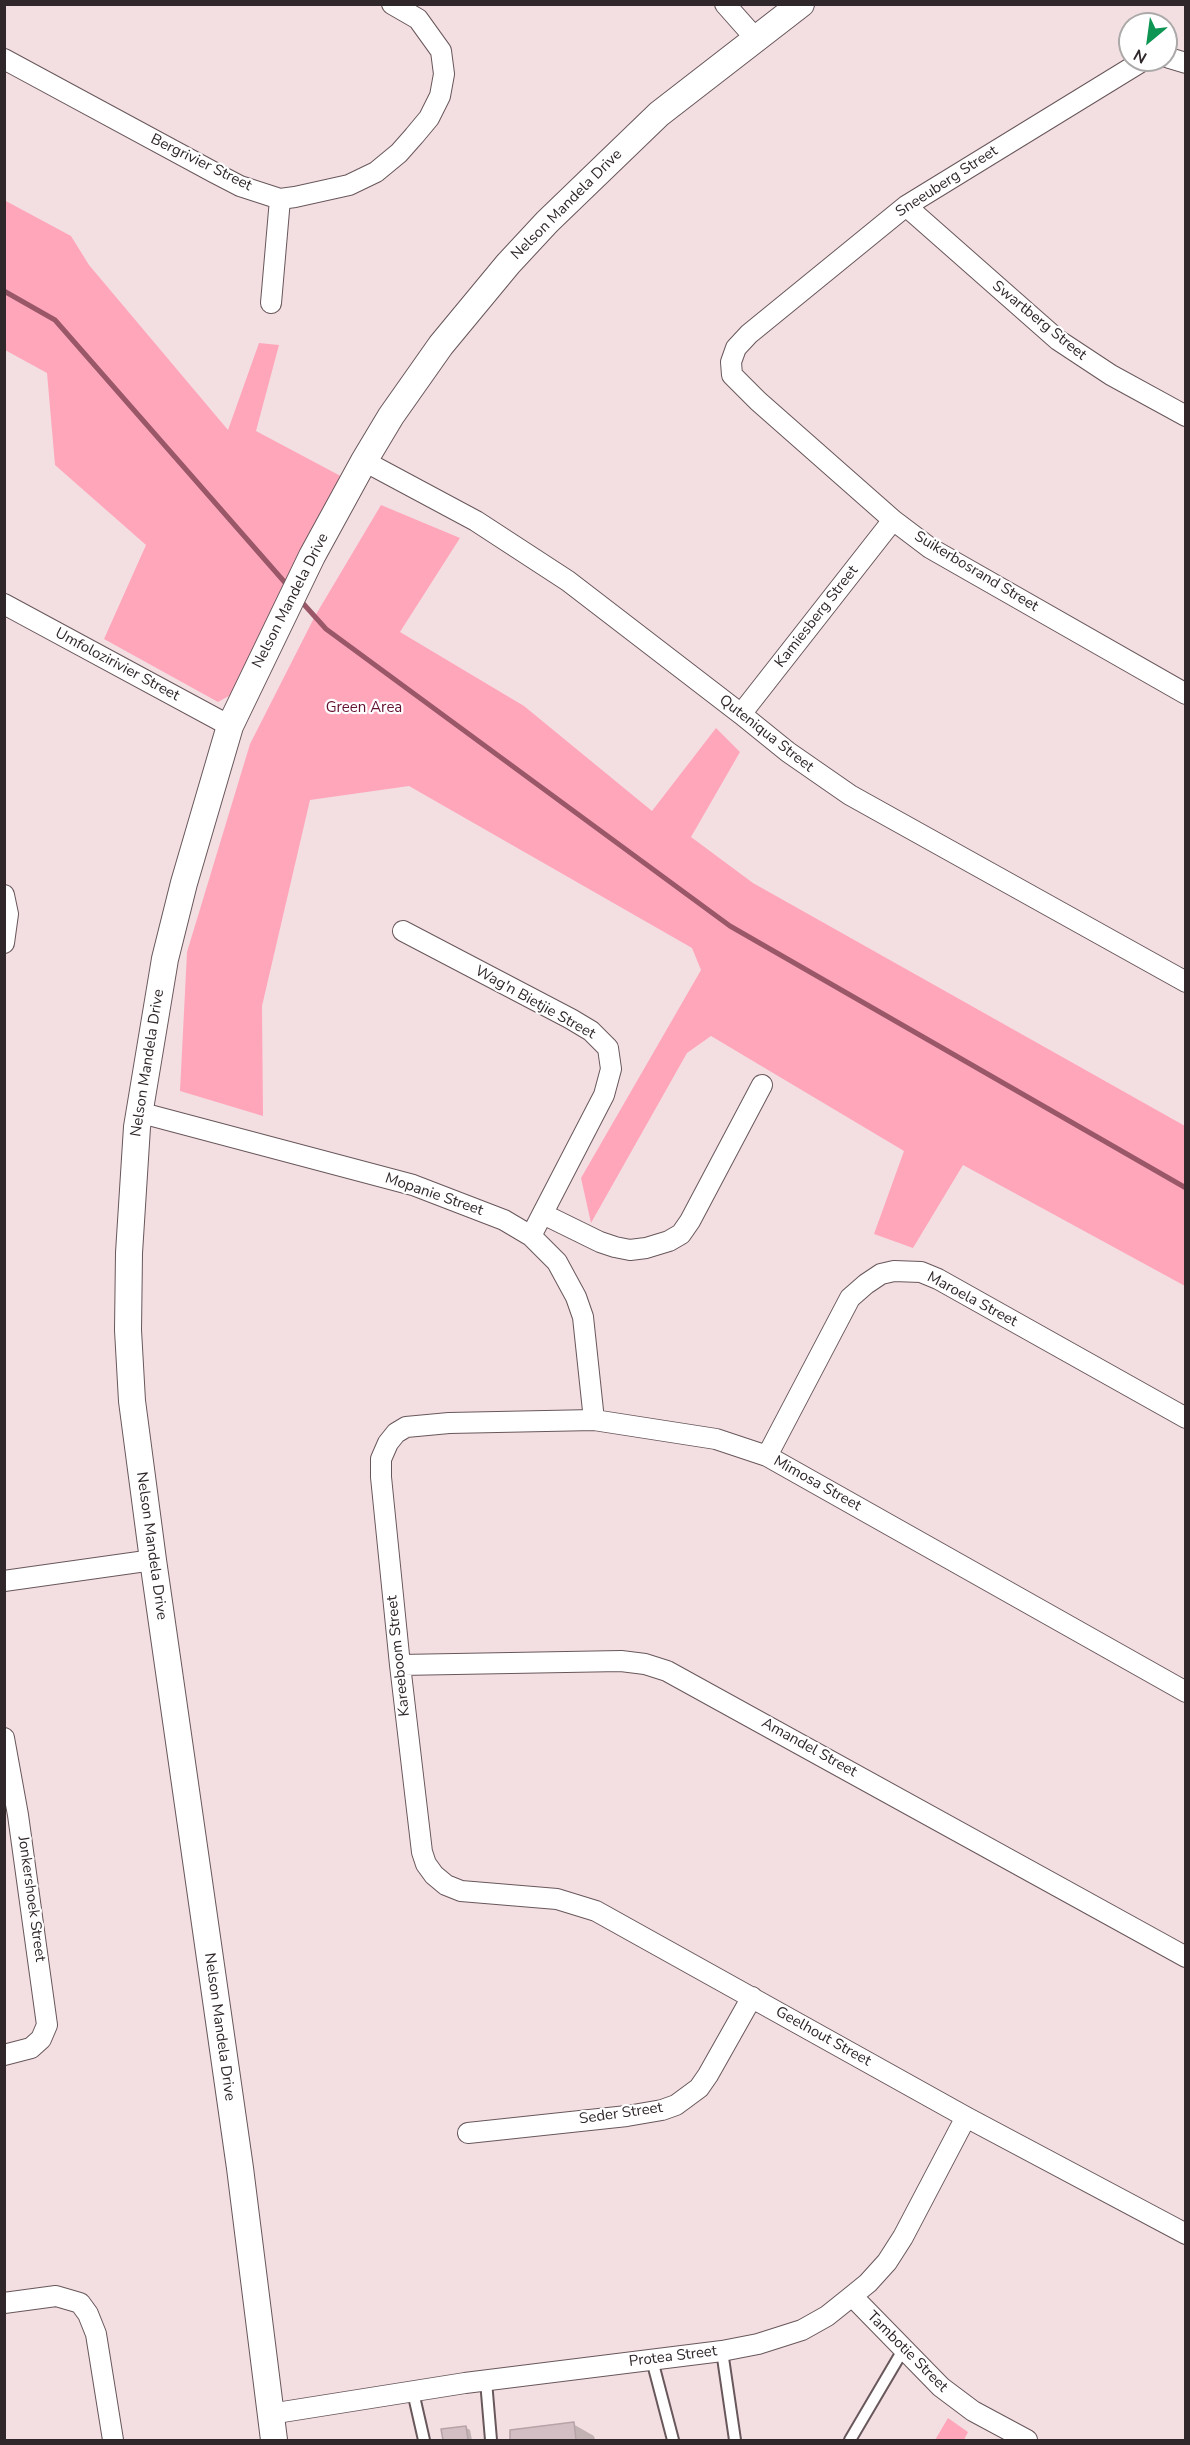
<!DOCTYPE html>
<style>
body{margin:0}
#map{position:relative;width:1190px;height:2445px;overflow:hidden;background:#f3dfe2;font-family:"Nunito Sans",sans-serif}
canvas{display:block}
.frame{position:absolute;inset:0;border:6px solid #2f2729;pointer-events:none}
.north{position:absolute;left:1118px;top:12px;width:60px;height:60px;box-sizing:border-box;background:#fff;border:2px solid #aca9a9;border-radius:50%;rotate:209deg;font-size:16px;font-weight:700;line-height:24px;text-align:center;color:#2f2729}
.north::after{content:'';display:block;margin:auto;width:21px;height:27px;background:#0e9453;clip-path:polygon(50% 0,100% 100%,50% 72%,0 100%)}
</style>
<div id="map">
<canvas width="1190" height="2445"></canvas>
<div class="frame"></div>
<div class="north">N</div>
</div>
<script>
const c = document.querySelector('canvas').getContext('2d');
c.lineJoin = 'round';
function fillPath(path, color) { c.fillStyle = color; c.fill(path, 'evenodd'); }
const toPath = rows => new Path2D(rows.map(r => 'M' + r).join(''));
function trace(path, color, width, dash) { c.strokeStyle = color; c.lineWidth = width; c.lineCap = dash ? 'butt' : 'round'; c.setLineDash(dash || []); c.stroke(path); }
function label(font, color, halo, rows, align = 'center') {
  c.font = font + ' "Nunito Sans",sans-serif'; c.lineWidth = 4.5; c.setLineDash([]); c.textBaseline = 'middle'; c.strokeStyle = halo; c.fillStyle = color; for (const [text, x, y, turn = 0] of rows) {
    c.save(); c.translate(x, y); c.rotate((+turn || 0) * Math.PI / 180); c.textAlign = isNaN(turn) ? turn : align; if (halo) c.strokeText(text, 0, 0); c.fillText(text, 0, 0); c.restore();
  }
}
const green = toPath([
 [4,200,71,236,89,265,228,430,259,343,279,345,256,431,350,481,238,691,218,702,104,639,146,545,55,465,47,373,5,350],
 [381,505,460,538,400,632,524,706,652,811,716,728,740,752,691,837,753,883,1185,1126,1185,1286,963,1165,913,1248,874,1234,904,1151,711,1036,687,1053,591,1223,581,1178,701,970,692,948,409,786,310,800,262,1006,263,1116,180,1091,187,952,250,744,315,616],
 [948,2418,968,2432,964,2440,935,2440]
]);
const shadow = toPath([
 [573,2424,594,2436,595,2440,512,2440,511,2432],
 [465,2427,470,2430,472,2440,444,2440,443,2430]
]);
const stream = toPath([
 [4,291,55,320,288,586],
 [300,600,326,629,730,926,1186,1188]
]);
const building = toPath([
 [574,2422,576,2440,510,2440,510,2430,574,2422],
 [466,2426,468,2440,443,2440,441,2429,466,2426]
]);
const service = toPath([
 [722,2351,735,2440],
 [652,2360,673,2440],
 [486,2381,491,2440],
 [413,2392,424,2440],
 [850,2440,903,2350]
]);
const minor = toPath([
 [725,4,756,39],
 [1166,57,1186,63],
 [4,59,215,173,240,186,280,199,295,197,349,185,376,172,399,153,414,136,429,118,440,96,444,74,441,51,418,19,392,4],
 [1144,60,906,206,749,334,736,348,731,362,732,375,758,401,893,520,930,548,1186,694],
 [906,206,1058,340,1111,375,1186,416],
 [271,303,280,199],
 [364,461,476,521,568,581,741,714,788,752,850,795,1186,982],
 [4,604,230,726],
 [741,714,893,520],
 [4,895,8,914,4,943],
 [403,931,571,1019,591,1031,608,1048,611,1069,604,1095,531,1236],
 [138,1112,413,1185,504,1220,531,1236,557,1262,576,1297,583,1317,594,1420],
 [543,1214,600,1242,615,1247,630,1250,646,1248,669,1241,681,1234,690,1221,762,1085],
 [767,1456,850,1298,866,1284,881,1274,894,1271,921,1272,938,1279,1186,1418],
 [4,1581,153,1560],
 [400,1665,621,1661,645,1664,667,1671,1186,1957],
 [1186,1692,767,1456,716,1439,594,1420,449,1423,406,1427,396,1433,388,1443,381,1459,381,1477,400,1665,422,1852,426,1864,434,1875,446,1885,461,1891,557,1899,596,1911,966,2117,1186,2234],
 [4,1738,18,1815,47,2025,41,2039,31,2048,4,2055],
 [468,2133,627,2116,662,2110,676,2105,699,2088,708,2075,752,1997],
 [852,2296,941,2387,973,2411,1027,2440],
 [4,2303,56,2296,80,2303,88,2314,96,2334,113,2440],
 [270,2414,465,2383,722,2351,758,2344,802,2330,827,2316,852,2296,868,2283,887,2262,903,2237,966,2117]
]);
const tertiary = toPath([
 [274,2440,240,2168,153,1560,132,1401,128,1330,129,1253,137,1127,165,959,184,883,230,726,312,556,364,461,391,416,441,345,508,264,547,222,659,114,801,4]
]);
const streetNames = [
 ["Bergrivier Street",201,163,26],
 ["Sneeuberg Street",947,182,-33],
 ["Nelson Mandela Drive",567,205,-45],
 ["Swartberg Street",1039,321,39],
 ["Suikerbosrand Street",976,572,31],
 ["Nelson Mandela Drive",291,601,-63],
 ["Kamiesberg Street",817,617,-52],
 ["Umfolozirivier Street",117,665,28],
 ["Quteniqua Street",766,734,38],
 ["Wag'n Bietjie Street",535,1003,29],
 ["Nelson Mandela Drive",148,1063,-81],
 ["Mopanie Street",434,1195,19],
 ["Maroela Street",972,1300,28],
 ["Mimosa Street",817,1484,29],
 ["Nelson Mandela Drive",151,1546,82],
 ["Kareeboom Street",399,1656,-96],
 ["Amandel Street",809,1748,29],
 ["Jonkershoek Street",31,1899,82],
 ["Nelson Mandela Drive",219,2027,82],
 ["Geelhout Street",823,2037,29],
 ["Seder Street",621,2114,-8],
 ["Tambotie Street",907,2352,45],
 ["Protea Street",673,2357,-7]
];
const parkNames = [
 ["Green Area",364,708]
];
fillPath(green, '#ffa6bb');
fillPath(shadow, '#0003');
trace(stream, '#995768', 5);
fillPath(building, '#d3bfc3');
trace(building, '#b6a3a7', 1.5);
trace(service, '#68575b', 14);
trace(minor, '#68575b', 22);
trace(tertiary, '#68575b', 28);
trace(service, '#fff', 10);
trace(minor, '#fff', 20);
trace(tertiary, '#fff', 26);
label('15px', '#2f2729', '#fff', streetNames);
label('15px', '#641030', '#fff', parkNames);
</script>
